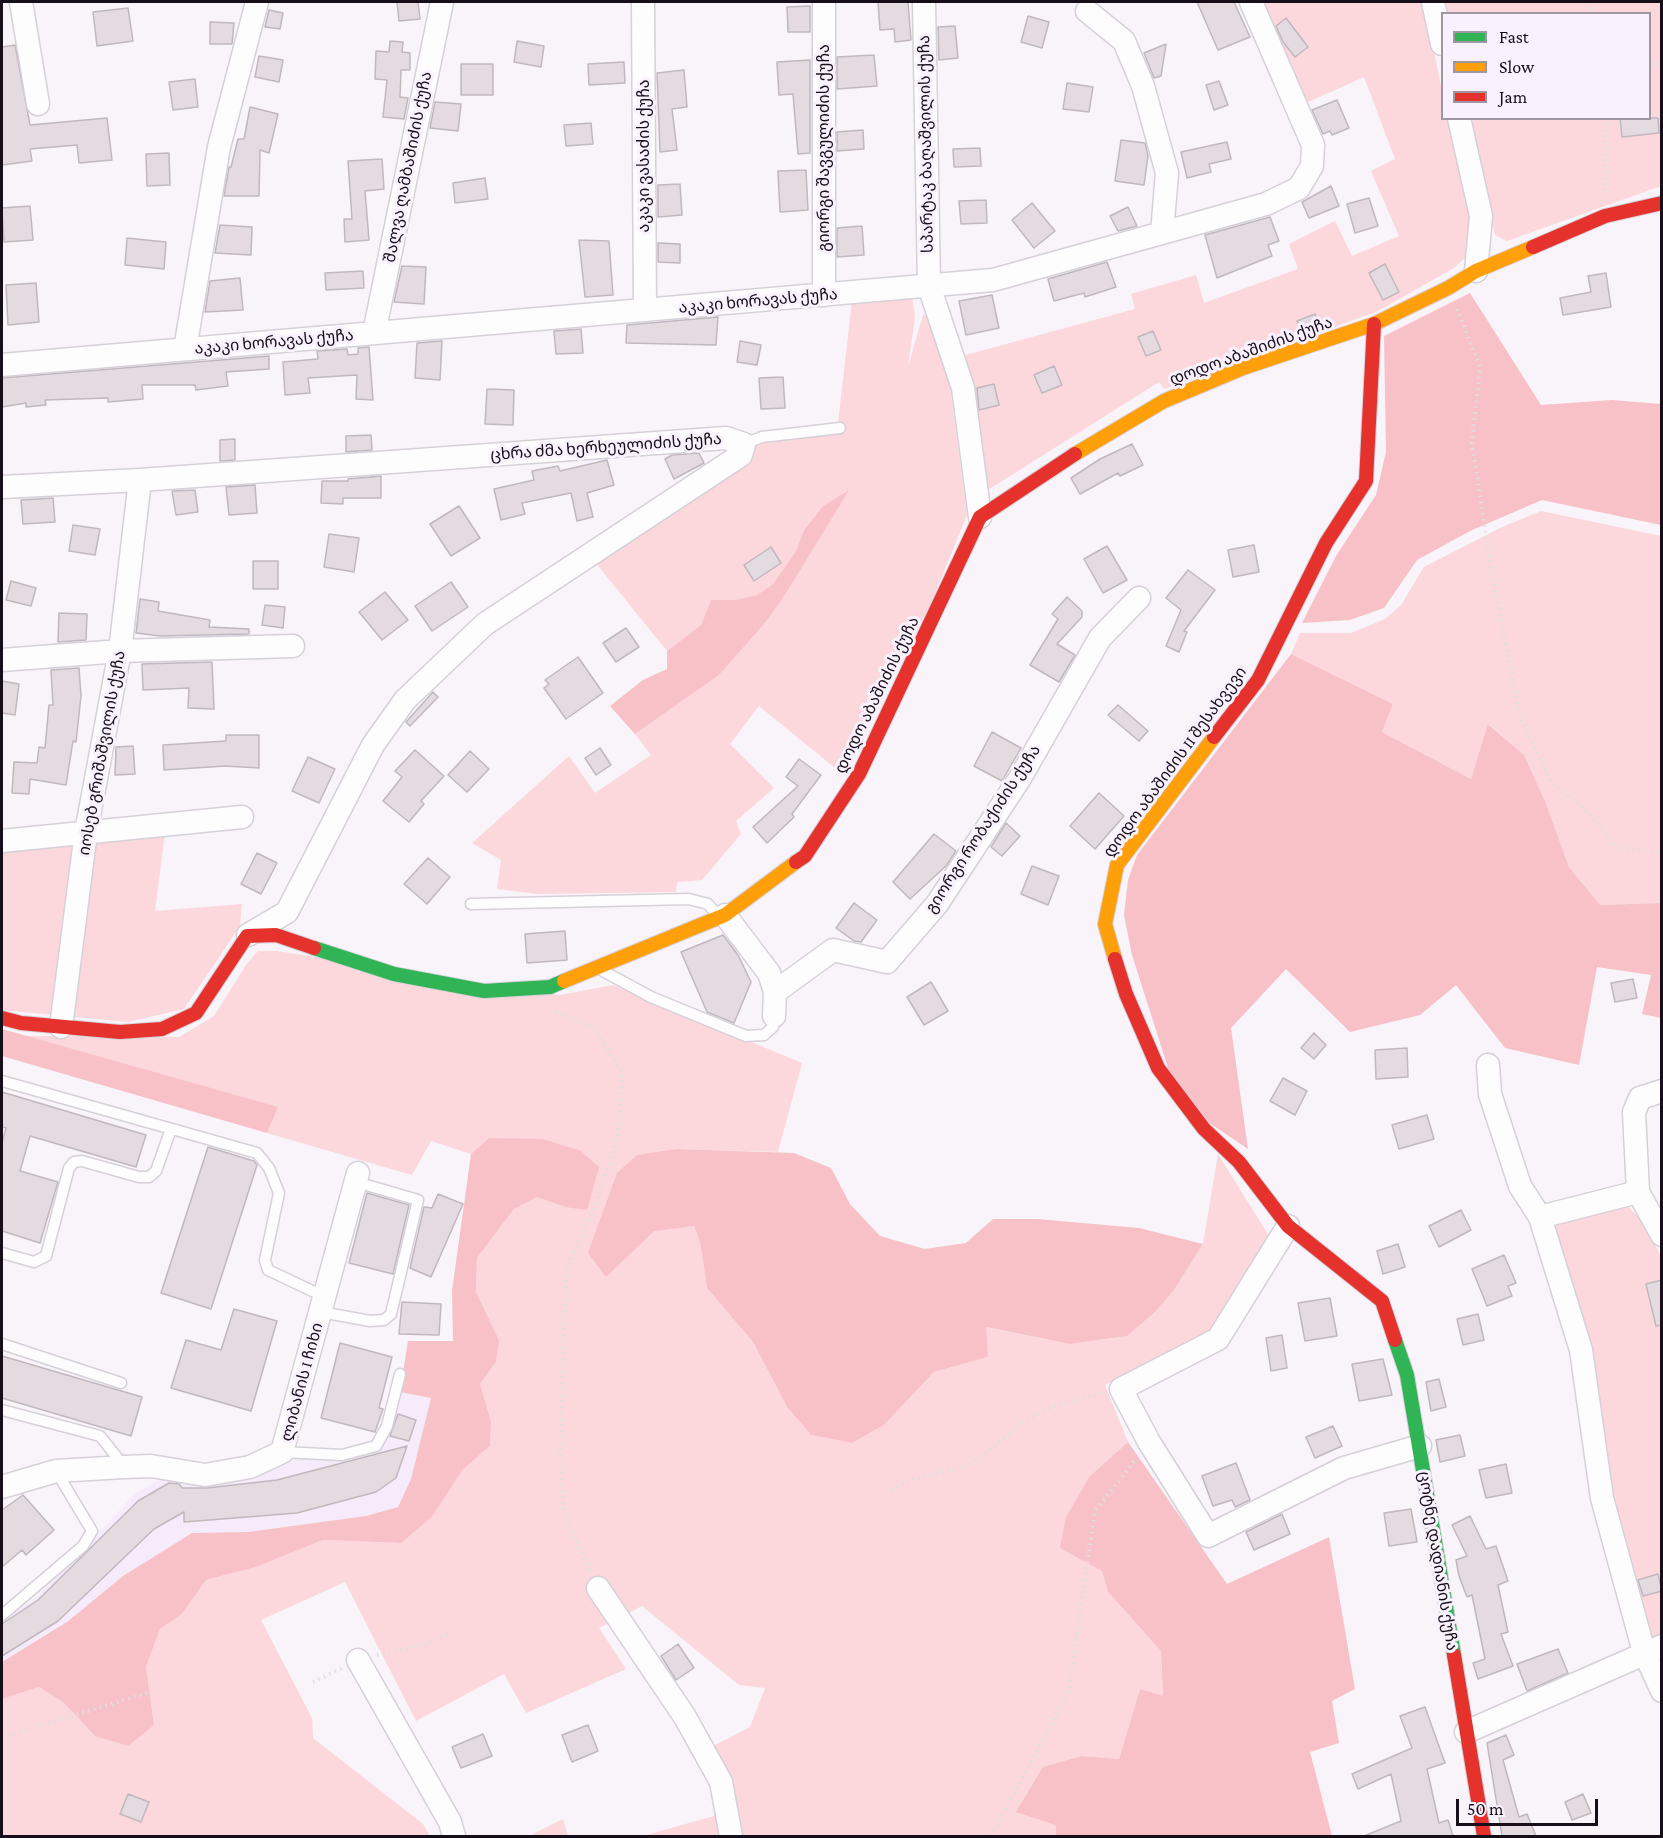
<!DOCTYPE html>
<meta charset="utf-8">
<style>
body{margin:0}
#map{position:relative;width:1663px;height:1838px;overflow:hidden;background:#f8f4fa;font-family:"Crimson Pro",serif}
canvas{display:block}
.frame{position:absolute;inset:0;border:3px solid #160f19;pointer-events:none}
.legend{position:absolute;left:1441px;top:12px;width:210px;height:108px;box-sizing:border-box;background:#f9f1fd;border:2px solid #9e97a2;margin:0;padding:8px 10px;list-style:none;font-size:18px;color:#160f19}
.legend li{display:flex;align-items:center;gap:12px;height:30px}
.legend b{width:30px;border:2px solid #9e97a2}
.scale{position:absolute;left:1456px;top:1799px;width:142px;height:27px;box-sizing:border-box;border:3px solid #160f19;border-top:0;padding-left:8px;font-size:18px;line-height:21px;white-space:nowrap;color:#160f19;-webkit-text-stroke:4px #f9f1fd;paint-order:stroke}
</style>
<div id="map">
<canvas width="1663" height="1838"></canvas>
<div class="frame"></div>
<ul class="legend">
<li><b style="height:8px;background:#30b455"></b>Fast</li>
<li><b style="height:8px;background:#ff9f0a"></b>Slow</li>
<li><b style="height:8px;background:#e5322d"></b>Jam</li>
</ul>
<div class="scale">50 m</div>
</div>
<script>
const c = document.querySelector('canvas').getContext('2d');
c.lineJoin = 'round';
function fillPath(path, color) { c.fillStyle = color; c.fill(path, 'evenodd'); }
const toPath = rows => new Path2D(rows.map(r => 'M' + r).join(''));
function trace(path, color, width, dash) { c.strokeStyle = color; c.lineWidth = width; c.lineCap = dash ? 'butt' : 'round'; c.setLineDash(dash || []); c.stroke(path); }
function label(font, color, halo, rows, align = 'center') {
  c.font = font + ' "Crimson Pro","Noto Sans Georgian",serif'; c.lineWidth = 6; c.setLineDash([]); c.textBaseline = 'middle'; c.strokeStyle = halo; c.fillStyle = color; for (const [text, x, y, turn = 0] of rows) {
    c.save(); c.translate(x, y); c.rotate((+turn || 0) * Math.PI / 180); c.textAlign = isNaN(turn) ? turn : align; if (halo) c.strokeText(text, 0, 0); c.fillText(text, 0, 0); c.restore();
  }
}
const built = toPath([
 [400,1392,431,1398,411,1479,398,1507,366,1516,248,1532,192,1533,123,1576,67,1622,2,1662,2,1620,36,1598,135,1494,169,1474,282,1457,379,1449]
]);
const green = toPath([
 [1261,2,1424,2,1442,91,1442,118,1448,119,1473,229,1471,252,1454,268,1378,311,1164,389,1159,382,988,490,962,356,1135,309,1131,294,1196,275,1204,303,1298,269,1289,244,1335,221,1352,256,1399,236,1371,171,1395,159,1364,77,1304,104],
 [1443,2,1661,2,1661,186,1507,241,1495,235,1469,119,1650,118,1650,14,1446,13],
 [912,296,915,317,908,367,923,315,929,314,950,387,967,515,931,603,840,772,759,706,730,744,774,788,736,821,741,834,702,880,677,882,676,892,538,894,497,889,501,860,472,843,569,756,595,793,651,755,635,734,719,675,765,623,787,592,848,491,823,506,804,530,796,551,773,584,757,595,735,600,711,600,701,625,667,651,595,562,749,463,757,431,838,423,852,301],
 [1541,511,1661,536,1661,903,1600,905,1569,867,1545,801,1524,755,1489,724,1471,779,1382,732,1393,704,1291,654,1300,633,1351,633,1385,619,1401,605,1424,567,1500,528],
 [165,833,155,911,242,904,240,926,184,1009,128,1022,2,1010,2,847],
 [258,951,277,951,560,995,613,985,802,1063,778,1152,677,1149,654,1230,694,1226,700,1242,707,1288,753,1342,787,1407,811,1435,852,1443,884,1425,934,1372,988,1357,985,1327,1070,1344,1127,1336,1154,1313,1174,1290,1203,1244,1218,1154,1269,1236,1207,1335,1105,1385,1128,1442,1090,1476,1102,1571,1108,1592,1161,1651,1163,1697,1140,1689,1119,1759,1082,1756,1057,1825,1056,1836,643,1836,735,1810,711,1747,750,1727,765,1688,739,1685,642,1606,599,1628,626,1669,526,1713,504,1674,416,1721,345,1582,261,1620,312,1718,313,1738,423,1824,430,1836,2,1836,2,1699,39,1687,64,1703,95,1736,154,1725,146,1667,160,1629,181,1615,206,1580,256,1567,323,1540,400,1543,432,1517,463,1468,490,1446,491,1421,480,1384,496,1362,499,1340,476,1292,477,1258,514,1209,537,1196,565,1207,489,1138,471,1154,431,1141,412,1175,267,1133,277,1107,24,1036,179,1037,214,1016,246,965],
 [1617,1205,1630,1208,1644,1224,1661,1256,1662,1637,1653,1640,1648,1635,1608,1481,1553,1223],
 [563,1819,568,1836,529,1836]
]);
const forest = toPath([
 [1470,293,1541,405,1612,400,1661,404,1661,525,1542,500,1470,531,1417,560,1384,608,1350,620,1302,623,1336,556,1376,495,1386,452,1384,336],
 [849,490,787,592,765,623,719,675,635,734,610,706,643,680,667,669,667,651,701,625,711,600,735,600,757,595,773,584,796,551,804,530,823,506],
 [1291,654,1393,704,1382,732,1471,779,1488,724,1524,755,1545,801,1569,867,1600,905,1661,903,1661,1018,1642,1014,1651,975,1597,967,1579,1065,1505,1048,1456,985,1420,1015,1350,1032,1286,969,1231,1028,1248,1149,1208,1122,1169,1071,1132,955,1124,915,1128,880,1137,855],
 [2,1029,278,1107,267,1133,2,1056],
 [489,1138,543,1139,581,1151,599,1167,587,1210,565,1207,537,1197,514,1209,477,1258,476,1292,499,1340,496,1362,480,1384,491,1421,490,1446,463,1469,432,1517,401,1543,323,1540,256,1567,206,1580,181,1615,160,1629,146,1667,154,1725,128,1746,95,1736,64,1703,39,1687,2,1699,2,1662,67,1622,123,1576,192,1533,248,1532,366,1516,398,1507,411,1479,431,1398,400,1392,408,1341,453,1341,452,1291,471,1154],
 [677,1149,794,1153,831,1168,850,1204,880,1236,925,1249,966,1243,993,1219,1037,1219,1139,1228,1203,1244,1174,1290,1154,1313,1127,1336,1070,1344,986,1327,988,1357,934,1372,884,1425,852,1443,811,1435,787,1407,753,1342,707,1288,700,1242,694,1226,654,1231,606,1277,588,1253,617,1173,637,1155],
 [1128,1442,1227,1584,1329,1537,1355,1689,1332,1701,1339,1743,1310,1752,1332,1836,1056,1836,1056,1825,1016,1812,1043,1767,1082,1756,1119,1759,1140,1689,1163,1696,1161,1651,1108,1592,1102,1571,1060,1548,1066,1517,1090,1476]
]);
const building = toPath([
 [397,2,418,2,420,19,399,21,397,2],
 [878,2,908,2,911,40,895,42,894,29,880,30,878,2],
 [1197,2,1234,2,1250,37,1218,50,1197,2],
 [810,6,810,32,788,32,787,7,810,6],
 [128,8,133,41,97,46,93,12,128,8],
 [269,10,283,13,280,29,265,27,269,10],
 [1028,16,1049,22,1042,48,1021,42,1028,16],
 [1286,18,1308,47,1295,57,1283,42,1276,26,1286,18],
 [210,22,234,23,232,44,210,44,210,22],
 [955,26,958,58,939,60,938,27,955,26],
 [390,41,403,42,402,52,410,53,410,70,401,70,400,97,408,98,404,119,383,117,387,80,375,79,376,51,389,52,390,41],
 [517,41,544,46,541,67,514,62,517,41],
 [1166,44,1161,76,1154,78,1144,53,1166,44],
 [15,45,30,125,107,118,112,160,79,163,77,145,30,149,32,161,2,165,2,47,15,45],
 [874,55,877,86,837,89,837,57,874,55],
 [259,56,283,60,279,82,255,77,259,56],
 [810,60,810,153,798,154,793,94,779,95,777,62,810,60],
 [624,62,625,83,589,85,588,64,624,62],
 [461,64,493,64,493,95,461,95,461,64],
 [684,70,687,107,672,109,677,150,660,152,657,73,684,70],
 [195,79,198,107,173,110,169,82,195,79],
 [1219,81,1228,105,1214,110,1206,85,1219,81],
 [1067,83,1093,87,1089,112,1063,109,1067,83],
 [1337,100,1349,128,1332,135,1330,131,1323,134,1312,110,1337,100],
 [435,102,461,104,458,131,430,128,435,102],
 [250,107,278,114,269,153,260,150,259,196,224,196,229,167,231,167,238,139,244,139,250,107],
 [1620,118,1658,118,1659,133,1622,137,1620,118],
 [591,123,593,144,566,146,564,125,591,123],
 [863,130,864,149,837,151,837,132,863,130],
 [1121,140,1145,143,1148,156,1144,185,1115,181,1121,140],
 [1227,142,1231,159,1209,164,1211,172,1187,178,1181,152,1227,142],
 [980,148,981,166,954,167,953,149,980,148],
 [169,153,170,185,147,186,146,154,169,153],
 [382,159,384,189,365,191,369,240,345,242,344,219,352,219,348,161,382,159],
 [806,170,808,210,780,212,778,171,806,170],
 [485,178,488,199,455,203,453,183,485,178],
 [680,184,682,215,658,217,658,185,680,184],
 [1331,186,1339,206,1309,218,1302,202,1331,186],
 [1369,198,1378,226,1355,233,1347,204,1369,198],
 [986,200,987,223,961,224,959,201,986,200],
 [1032,203,1055,231,1034,248,1012,220,1032,203],
 [30,206,33,240,4,242,2,208,30,206],
 [1128,207,1137,226,1118,231,1110,216,1128,207],
 [1270,217,1279,241,1268,245,1272,256,1217,278,1205,235,1270,217],
 [220,225,252,227,251,255,215,253,220,225],
 [862,226,864,255,837,257,837,228,862,226],
 [127,238,166,242,164,269,125,265,127,238],
 [579,240,609,241,613,295,585,297,579,240],
 [658,243,680,244,680,263,658,262,658,243],
 [1107,262,1116,287,1085,297,1084,293,1054,301,1048,279,1107,262],
 [1385,264,1399,292,1383,300,1369,273,1385,264],
 [402,266,426,267,424,304,394,302,402,266],
 [363,271,364,288,326,290,325,273,363,271],
 [1606,273,1611,307,1563,315,1560,298,1591,292,1588,276,1606,273],
 [240,278,243,310,205,312,210,281,240,278],
 [36,283,39,322,8,325,6,285,36,283],
 [992,295,999,328,966,335,959,301,992,295],
 [1315,314,1319,324,1301,330,1297,321,1315,314],
 [718,317,716,345,626,343,627,325,718,317],
 [581,329,583,353,556,354,554,331,581,329],
 [1153,331,1161,350,1146,356,1138,337,1153,331],
 [442,341,440,380,415,378,417,343,442,341],
 [740,341,761,345,757,365,737,362,740,341],
 [369,347,373,400,356,399,357,375,308,378,310,393,285,395,283,362,318,359,317,351,347,349,348,355,358,354,358,348,369,347],
 [269,356,269,369,226,372,228,386,196,390,195,385,142,385,143,399,108,402,108,398,45,400,46,405,26,407,26,403,2,407,2,378,269,356],
 [1054,366,1062,385,1042,393,1034,375,1054,366],
 [783,377,785,408,761,409,759,378,783,377],
 [994,384,999,405,979,410,977,388,994,384],
 [487,389,514,390,513,425,485,424,487,389],
 [371,435,372,450,346,452,346,436,371,435],
 [235,439,235,460,220,461,220,440,235,439],
 [1132,444,1143,465,1120,476,1118,473,1080,494,1071,478,1100,459,1132,444],
 [699,453,704,463,674,479,665,459,672,455,699,453],
 [607,460,614,485,587,493,593,517,577,521,571,493,522,503,525,514,501,520,494,489,534,480,532,471,558,466,560,471,607,460],
 [381,476,381,498,343,498,343,504,321,503,322,481,348,481,348,479,381,476],
 [255,485,257,513,229,515,226,487,255,485],
 [195,490,198,512,176,515,172,491,195,490],
 [53,498,55,522,23,524,21,500,53,498],
 [459,506,480,538,451,556,430,524,459,506],
 [73,525,100,529,95,555,69,551,73,525],
 [329,534,359,538,354,572,324,567,329,534],
 [1254,545,1259,572,1233,577,1228,550,1254,545],
 [1107,546,1127,580,1103,593,1084,559,1107,546],
 [771,547,781,563,754,581,744,565,771,547],
 [253,561,278,561,278,589,253,589,253,561],
 [1188,570,1215,590,1184,631,1187,632,1179,652,1166,646,1181,610,1166,598,1188,570],
 [11,581,36,588,31,606,6,600,11,581],
 [451,582,468,607,432,631,415,606,451,582],
 [385,592,408,620,382,640,359,612,385,592],
 [1067,597,1082,611,1082,617,1057,644,1075,655,1059,682,1030,665,1058,619,1052,614,1067,597],
 [140,599,159,602,158,611,210,620,209,627,249,629,249,634,160,636,136,633,140,599],
 [265,605,285,607,283,628,262,625,265,605],
 [59,613,87,614,86,640,58,642,59,613],
 [626,628,639,647,616,662,603,643,626,628],
 [578,657,603,693,566,719,544,688,549,684,545,680,578,657],
 [212,662,214,709,188,708,189,688,143,690,142,664,212,662],
 [79,668,81,696,76,742,73,741,66,785,30,779,29,794,12,793,14,762,37,763,39,747,45,748,49,705,53,705,51,670,79,668],
 [2,681,19,684,15,715,2,713,2,681],
 [433,692,438,697,410,726,406,722,433,692],
 [1118,705,1148,731,1139,741,1108,715,1118,705],
 [992,732,1021,748,1002,781,974,766,992,732],
 [226,735,259,735,259,768,225,766,164,770,163,745,226,741,226,735],
 [133,746,135,774,115,775,116,747,133,746],
 [600,748,611,765,596,775,585,758,600,748],
 [415,750,444,776,421,801,424,804,409,822,383,801,402,777,395,771,415,750],
 [470,751,489,769,467,792,448,775,470,751],
 [308,757,335,769,319,803,292,791,308,757],
 [799,759,821,775,792,814,794,817,767,843,753,827,798,786,786,777,799,759],
 [1099,793,1124,816,1095,849,1070,826,1099,793],
 [1006,823,1020,836,1002,856,991,847,1006,823],
 [934,834,956,851,946,866,910,899,893,882,934,834],
 [257,853,277,863,261,894,241,884,257,853],
 [428,858,450,877,427,904,404,884,428,858],
 [1032,866,1059,876,1048,905,1021,894,1032,866],
 [854,903,877,920,861,942,854,941,836,928,854,903],
 [565,931,567,960,527,963,525,934,565,931],
 [723,935,738,955,751,982,734,1023,707,1012,681,952,723,935],
 [1633,979,1637,998,1615,1002,1611,983,1633,979],
 [931,982,948,1011,924,1025,907,997,931,982],
 [1314,1033,1326,1045,1314,1059,1301,1048,1314,1033],
 [1407,1048,1408,1077,1376,1079,1375,1050,1407,1048],
 [1283,1078,1307,1091,1295,1115,1270,1101,1283,1078],
 [2,1092,146,1135,136,1167,30,1136,20,1171,58,1182,40,1243,2,1231,2,1143,6,1128,2,1127,2,1092],
 [1427,1115,1434,1139,1399,1149,1392,1125,1427,1115],
 [208,1147,254,1161,257,1165,211,1309,161,1293,208,1147],
 [367,1193,409,1205,393,1274,349,1263,367,1193],
 [438,1194,463,1204,431,1277,410,1268,424,1207,432,1208,438,1194],
 [1461,1210,1471,1230,1439,1247,1429,1226,1461,1210],
 [1398,1244,1405,1267,1383,1274,1377,1251,1398,1244],
 [1504,1255,1516,1283,1508,1286,1512,1296,1487,1306,1472,1269,1504,1255],
 [1662,1280,1662,1325,1656,1326,1646,1284,1662,1280],
 [1330,1298,1337,1336,1305,1341,1298,1303,1330,1298],
 [402,1302,441,1304,439,1335,399,1334,402,1302],
 [234,1309,277,1321,251,1411,171,1388,186,1340,221,1350,234,1309],
 [1478,1314,1484,1340,1463,1345,1457,1319,1478,1314],
 [1282,1335,1287,1368,1271,1371,1266,1338,1282,1335],
 [340,1343,392,1357,379,1408,383,1409,375,1432,321,1418,340,1343],
 [2,1356,142,1397,131,1436,2,1398,2,1356],
 [1383,1359,1392,1395,1359,1401,1352,1364,1383,1359],
 [1439,1379,1446,1407,1431,1411,1426,1382,1439,1379],
 [398,1414,416,1420,409,1441,390,1436,398,1414],
 [1333,1426,1342,1446,1315,1458,1306,1437,1333,1426],
 [1460,1435,1465,1456,1440,1462,1436,1440,1460,1435],
 [407,1446,396,1478,376,1492,297,1513,184,1522,184,1512,154,1529,58,1621,2,1656,2,1624,38,1600,138,1501,169,1483,179,1484,182,1488,207,1488,277,1480,407,1446],
 [1236,1463,1250,1500,1235,1507,1232,1500,1213,1506,1202,1476,1236,1463],
 [1506,1464,1512,1493,1486,1498,1479,1470,1506,1464],
 [23,1495,54,1530,26,1555,22,1550,2,1567,2,1510,23,1495],
 [1411,1509,1417,1542,1389,1546,1384,1513,1411,1509],
 [1282,1514,1290,1534,1254,1550,1246,1532,1282,1514],
 [1470,1516,1486,1549,1496,1546,1508,1581,1498,1585,1508,1632,1501,1634,1513,1666,1478,1679,1473,1663,1485,1659,1472,1595,1467,1597,1459,1576,1456,1560,1467,1556,1452,1525,1470,1516],
 [1658,1574,1662,1591,1643,1596,1638,1580,1658,1574],
 [678,1644,694,1668,676,1680,661,1656,678,1644],
 [1558,1649,1568,1673,1527,1691,1517,1664,1558,1649],
 [1425,1707,1445,1763,1427,1769,1439,1823,1448,1820,1453,1836,1364,1836,1401,1821,1391,1774,1358,1789,1352,1774,1412,1748,1400,1716,1425,1707],
 [588,1725,598,1751,572,1762,562,1735,588,1725],
 [483,1734,492,1756,461,1768,452,1747,483,1734],
 [1506,1735,1514,1755,1503,1760,1519,1817,1527,1814,1536,1836,1502,1836,1487,1743,1506,1735],
 [128,1794,149,1802,141,1822,120,1814,128,1794],
 [1583,1794,1591,1813,1572,1820,1565,1802,1583,1794]
]);
const path = toPath([
 [1589,2,1594,14],
 [1650,65,1662,63],
 [1605,191,1605,118],
 [1457,309,1480,367,1472,443,1490,562,1520,717,1551,781,1597,821,1614,848,1662,852],
 [556,1012,593,1027,622,1072,618,1136,594,1208,566,1270,560,1463,564,1512,590,1570],
 [891,1490,908,1481,969,1465,1029,1419,1054,1406,1103,1393],
 [377,1655,420,1646,452,1632],
 [313,1682,342,1668],
 [2,1737,148,1693],
 [991,1836,1068,1694,1095,1511,1136,1459]
]);
const lane = toPath([
 [744,444,762,437,840,428],
 [471,904,689,899,708,904,717,915],
 [603,971,651,997,746,1036,764,1035,773,1027,774,1016],
 [2,1081,257,1153,269,1168,279,1193,265,1260,268,1270,325,1297],
 [2,1253,34,1262,46,1256,69,1168,74,1162,82,1161,139,1177,149,1177,156,1171,171,1129],
 [321,1312,370,1321,384,1320,391,1314,418,1200,356,1182],
 [2,1344,121,1383],
 [2,1410,100,1436,124,1466],
 [282,1452,342,1455,376,1446,387,1426,400,1374],
 [2,1615,83,1546,92,1531,56,1471]
]);
const street = toPath([
 [21,2,38,104],
 [643,2,645,310],
 [924,2,929,286,963,388,980,517],
 [1433,2,1442,44],
 [1087,11,1124,41,1143,86,1167,173,1162,233],
 [1459,118,1481,216,1476,271],
 [824,295,824,2],
 [374,333,442,2],
 [185,349,219,147,257,2],
 [2,365,993,280,1266,204,1299,188,1312,166,1313,145,1251,2],
 [2,487,140,480,726,438,744,444,741,455,485,624,405,700,373,745,287,912,248,935],
 [2,660,120,651,293,646],
 [2,841,242,817],
 [725,915,769,973,775,992],
 [774,1016,775,992,833,950,887,962,937,904,1020,778,1100,638,1139,598],
 [61,1027,86,832,120,651,140,480],
 [1488,1065,1490,1094,1520,1186,1540,1217,1581,1350,1602,1498,1644,1652,1662,1691],
 [1662,1091,1640,1098,1634,1112,1638,1192,1662,1235],
 [1540,1217,1638,1192],
 [1288,1226,1218,1339,1121,1389,1149,1442,1208,1536,1344,1468,1420,1446],
 [2,1487,56,1471,124,1467,151,1466,205,1475,250,1467,282,1452,358,1173],
 [598,1588,685,1717,721,1782,731,1836],
 [358,1660,450,1822,454,1836],
 [1466,1732,1662,1646]
]);
const fast = toPath([
 [314,948,394,974,484,991,550,987,564,981],
 [1395,1340,1407,1375,1454,1655]
]);
const slow = toPath([
 [1075,454,1164,401,1243,368,1374,324,1448,288,1476,271,1533,247],
 [1115,959,1105,924,1117,865,1214,737],
 [564,981,725,915,796,862]
]);
const jam = toPath([
 [1533,247,1605,216,1662,203],
 [1214,737,1258,680,1326,543,1366,481,1374,324],
 [796,862,805,856,859,774,980,517,1075,454],
 [1115,959,1126,994,1158,1068,1204,1129,1239,1162,1288,1226,1382,1301,1395,1340],
 [2,1018,21,1023,120,1032,162,1029,196,1013,247,936,276,935,314,948],
 [1454,1655,1484,1836]
]);
const streetNames = [
 ["სპარტაკ ბაღაშვილის ქუჩა",926,144,-91],
 ["გიორგი შავგულიძის ქუჩა",824,148,-90],
 ["აკაკი ვასაძის ქუჩა",644,156,-90],
 ["შალვა ღამბაშიძის ქუჩა",408,167,-79],
 ["აკაკი ხორავას ქუჩა",758,301,-5],
 ["აკაკი ხორავას ქუჩა",274,342,-5],
 ["დოდო აბაშიძის ქუჩა",1251,351,-20],
 ["ცხრა ძმა ხერხეულიძის ქუჩა",606,447,-4],
 ["დოდო აბაშიძის ქუჩა",877,695,-64],
 ["იოსებ გრიშაშვილის ქუჩა",102,753,-80],
 ["დოდო აბაშიძის II შესახვევი",1175,762,-54],
 ["გიორგი რობაქიძის ქუჩა",983,829,-57],
 ["ლიბანის I ჩიხი",302,1382,-75],
 ["ცოტნე დადიანის ქუჩა",1438,1561,81]
];
fillPath(built, '#f5ebfa');
fillPath(green, '#fcd7db');
fillPath(forest, '#f7c1c7');
fillPath(building, '#e4dbe1');
trace(building, '#c0b8be', 1.5);
trace(lane, '#d6d0d9', 13);
trace(street, '#d6d0d9', 25);
trace(fast, '#d6d0d9', 16);
trace(slow, '#d6d0d9', 16);
trace(jam, '#d6d0d9', 16);
trace(path, '#e0dfe1', 4, [1.5, 4.5]);
trace(lane, '#fefdfe', 10);
trace(street, '#fefdfe', 22);
trace(fast, '#30b455', 14);
trace(slow, '#ff9f0a', 14);
trace(jam, '#e5322d', 14);
label('16px', '#160f19', '#f9f1fd', streetNames);
</script>
